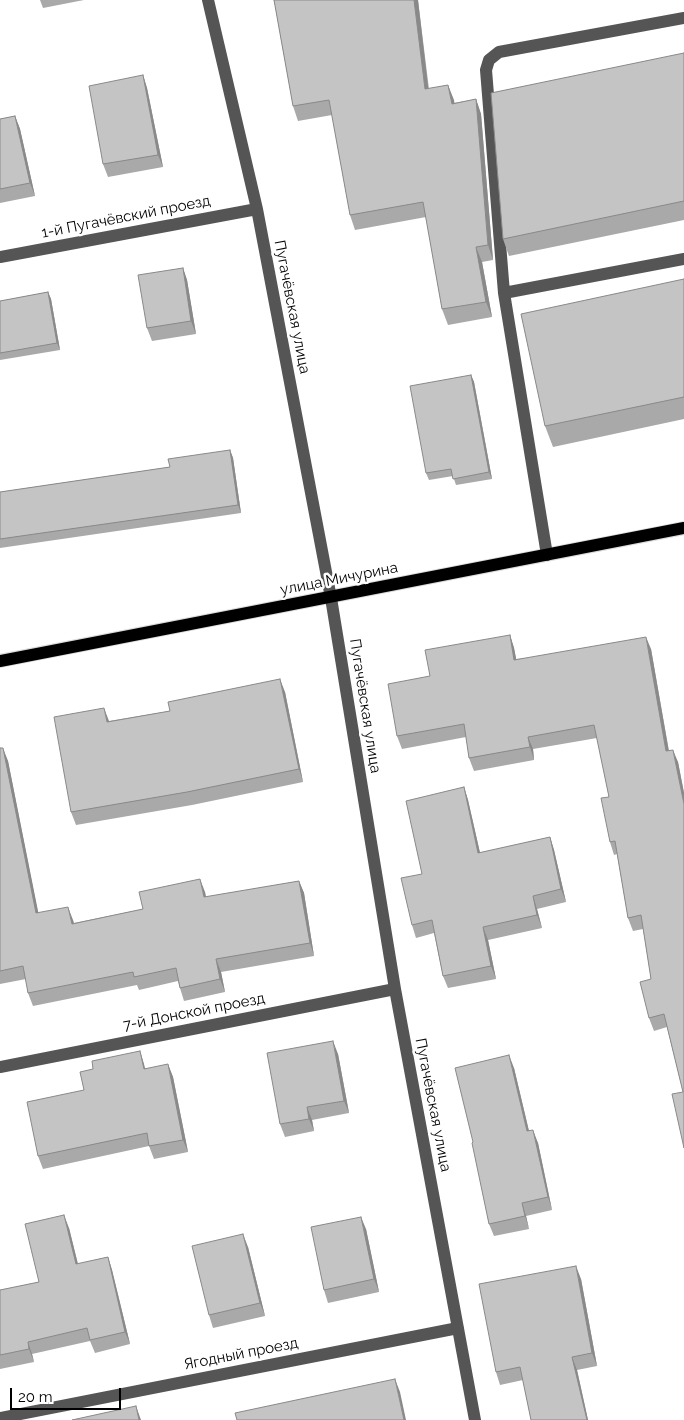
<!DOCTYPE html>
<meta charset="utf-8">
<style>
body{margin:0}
#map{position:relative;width:684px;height:1420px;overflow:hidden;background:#fff;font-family:Raleway,sans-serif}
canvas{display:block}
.scale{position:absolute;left:10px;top:1388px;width:111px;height:22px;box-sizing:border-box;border:2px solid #000;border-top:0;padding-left:6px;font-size:15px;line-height:18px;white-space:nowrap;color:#000;-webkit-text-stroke:4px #fff;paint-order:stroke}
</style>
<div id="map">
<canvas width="684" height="1420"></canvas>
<div class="scale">20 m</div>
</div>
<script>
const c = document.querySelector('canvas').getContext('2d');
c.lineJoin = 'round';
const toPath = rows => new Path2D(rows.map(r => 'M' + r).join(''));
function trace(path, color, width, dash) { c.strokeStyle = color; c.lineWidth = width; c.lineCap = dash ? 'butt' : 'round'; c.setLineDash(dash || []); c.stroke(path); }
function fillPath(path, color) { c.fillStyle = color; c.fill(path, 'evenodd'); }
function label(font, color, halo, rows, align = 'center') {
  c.font = font + ' Raleway,sans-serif'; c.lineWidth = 5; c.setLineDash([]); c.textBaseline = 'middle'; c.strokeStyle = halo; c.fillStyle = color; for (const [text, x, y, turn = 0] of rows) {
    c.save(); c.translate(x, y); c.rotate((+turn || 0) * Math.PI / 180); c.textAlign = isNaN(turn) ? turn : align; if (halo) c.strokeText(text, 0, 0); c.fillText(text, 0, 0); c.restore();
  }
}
const minor = toPath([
 [208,0,257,209,331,598,395,989,475,1420],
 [0,257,257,209],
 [504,293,684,259],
 [547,555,504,293,486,70,489,60,499,52,684,18],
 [0,1067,395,989],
 [0,1418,458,1328]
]);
const major = toPath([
 [0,661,684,528]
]);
const wall = toPath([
 [40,0,84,0,43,8],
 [274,0,418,0,429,89,448,85,454,103,476,99,481,114,493,260,482,262,492,317,448,325,442,309,426,217,355,230,350,215,332,115,298,121,293,106],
 [684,53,684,220,509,256,503,239],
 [143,75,147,88,163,167,108,177,103,164],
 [15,116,20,129,35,196,0,203,0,119],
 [183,268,187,280,196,334,152,341,147,328],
 [684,279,684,419,553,447,545,426],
 [48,292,51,299,60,350,0,360,0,301],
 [471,375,474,382,492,479,456,485,453,476,429,480,426,473],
 [230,450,233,458,241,513,0,548,0,492,170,467],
 [510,635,514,648,516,659,651,649,669,751,678,762,684,793,684,1148,683,1092,667,1027,654,1031,649,1018,651,979,643,929,633,931,628,918,617,854,614,855,610,842,609,797,597,738,533,749,534,760,474,771,469,758,466,737,402,749,397,736,430,676],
 [285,692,303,782,192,805,76,825,71,812,109,721],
 [0,748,8,761,38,913,73,920,74,923,143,909,205,892,206,897,299,881,304,893,314,956,221,972,225,992,184,1001,180,988,178,981,139,990,137,985,33,1006,28,993,26,979,0,984],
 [464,787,468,800,480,853,550,837,554,850,566,902,537,909,542,928,488,940,496,979,448,988,443,976,434,933,416,938,412,925,422,874],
 [140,1051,145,1069,168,1065,173,1077,188,1152,154,1159,149,1146,43,1169,38,1156,84,1090,93,1069],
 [338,1054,349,1113,312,1120,314,1131,285,1137,280,1124],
 [514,1068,529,1131,538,1143,552,1210,526,1216,529,1229,494,1236,489,1224,473,1142],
 [69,1228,78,1264,108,1257,112,1270,130,1344,95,1353,90,1341,32,1354,34,1362,0,1369,0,1290,39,1282],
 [366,1229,379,1292,328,1303,324,1290],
 [248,1247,265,1316,213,1328,209,1315],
 [581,1279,597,1366,577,1370,588,1420,531,1420,523,1380,500,1385,496,1372]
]);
const shadedWall = toPath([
 [414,0,418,0,430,104,425,89],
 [143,75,147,88,163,167,158,155],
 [448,85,454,100,457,119,452,104],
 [476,99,481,114,493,260,488,245],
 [15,116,20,129,35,196,30,183],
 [476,247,482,262,492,317,486,302],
 [183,268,187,280,196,334,191,321],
 [48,292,51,299,60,350,57,343],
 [471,375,474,382,492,479,489,472],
 [230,450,233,458,241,513,238,505],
 [510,635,514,648,519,673,514,660],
 [646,637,651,649,671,764,666,751],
 [280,679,285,692,303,782,299,769],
 [104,708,109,721,112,734,107,722],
 [528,737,533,749,534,760,530,747],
 [3,748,8,761,41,926,36,913],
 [673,750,678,762,684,793,684,804],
 [464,787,468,800,483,866,478,853],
 [550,837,554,850,566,902,561,889],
 [200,879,205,892,208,910,204,897],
 [299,881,304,893,314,956,310,943],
 [533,896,537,909,542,928,537,915],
 [68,907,73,920,76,936,72,924],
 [483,927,488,940,496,979,491,966],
 [216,959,221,972,225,992,220,979],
 [333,1041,338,1054,349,1113,344,1101],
 [140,1051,144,1064,148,1082,144,1069],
 [509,1055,514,1068,532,1144,527,1131],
 [168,1064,173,1077,188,1152,183,1140],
 [307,1107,312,1120,314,1131,309,1119],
 [533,1130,538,1143,552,1210,548,1197],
 [522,1203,526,1216,529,1229,525,1216],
 [64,1215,69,1228,81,1277,76,1264],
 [361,1217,366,1229,379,1292,374,1279],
 [243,1234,248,1247,265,1316,260,1303],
 [108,1257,112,1270,130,1344,125,1332],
 [576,1266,581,1279,597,1366,592,1353],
 [28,1342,32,1354,34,1362,29,1349],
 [572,1357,577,1370,588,1420,587,1420],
 [395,1379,400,1392,406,1420,404,1420],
 [136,1406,141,1420,139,1420]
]);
const building = toPath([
 [274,0,414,0,425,89,448,85,452,104,476,99,488,245,476,247,486,302,442,309,423,202,350,215,329,100,293,106,274,0],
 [684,53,684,201,503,239,491,93,684,53],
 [143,75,158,155,103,164,89,86,143,75],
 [15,116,30,183,0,189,0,119,15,116],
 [183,268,191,321,147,328,138,275,183,268],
 [684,279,684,397,545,426,521,314,684,279],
 [48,292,57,343,0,353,0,301,48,292],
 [471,375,489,472,453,479,451,469,426,473,410,386,471,375],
 [230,450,238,505,0,539,0,492,170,467,168,459,230,450],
 [510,635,514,660,646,637,666,751,673,750,684,804,684,1148,672,1094,683,1092,664,1014,649,1018,640,982,651,979,641,915,628,918,615,841,610,842,601,798,609,797,594,725,528,737,530,747,469,758,464,724,397,736,388,684,430,676,425,650,510,635],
 [280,679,299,769,187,792,71,812,54,717,104,708,107,722,170,711,168,702,280,679],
 [0,748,3,748,36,913,68,907,72,924,143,909,139,892,200,879,204,897,299,881,310,943,216,959,220,979,180,988,176,968,134,977,133,972,28,993,23,966,0,971,0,748],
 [464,787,478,853,550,837,561,889,533,896,537,915,483,927,491,966,443,976,432,920,412,925,401,878,422,874,406,801,464,787],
 [333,1041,344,1101,307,1107,309,1119,280,1124,267,1053,333,1041],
 [140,1051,144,1069,168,1064,183,1140,149,1146,147,1133,38,1156,27,1102,84,1090,80,1072,93,1069,92,1061,140,1051],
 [509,1055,527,1131,533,1130,548,1197,522,1203,525,1216,489,1224,472,1143,473,1142,455,1068,509,1055],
 [64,1215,76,1264,108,1257,125,1332,90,1340,87,1328,28,1342,29,1349,0,1355,0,1290,39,1282,25,1224,64,1215],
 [361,1217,374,1279,324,1290,311,1227,361,1217],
 [243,1234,260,1303,209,1315,192,1246,243,1234],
 [576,1266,592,1353,572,1357,587,1420,531,1420,520,1367,496,1372,479,1284,576,1266],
 [395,1379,404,1420,237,1420,235,1413,395,1379],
 [136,1406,139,1420,72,1420,136,1406]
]);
const streetNames = [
 ["1-й Пугачёвский проезд",126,217,-11],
 ["Пугачёвская улица",292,307,79],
 ["улица Мичурина",339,579,-11],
 ["Пугачёвская улица",365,706,81],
 ["7-й Донской проезд",194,1012,-11],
 ["Пугачёвская улица",433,1105,79],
 ["Ягодный проезд",241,1354,-11]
];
trace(major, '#dbdbdb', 14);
trace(minor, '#555', 12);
trace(major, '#000', 12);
fillPath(wall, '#a9a9a9');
fillPath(shadedWall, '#898989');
fillPath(building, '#c4c4c4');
trace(building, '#898989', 1);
label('15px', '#000', '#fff', streetNames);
</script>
